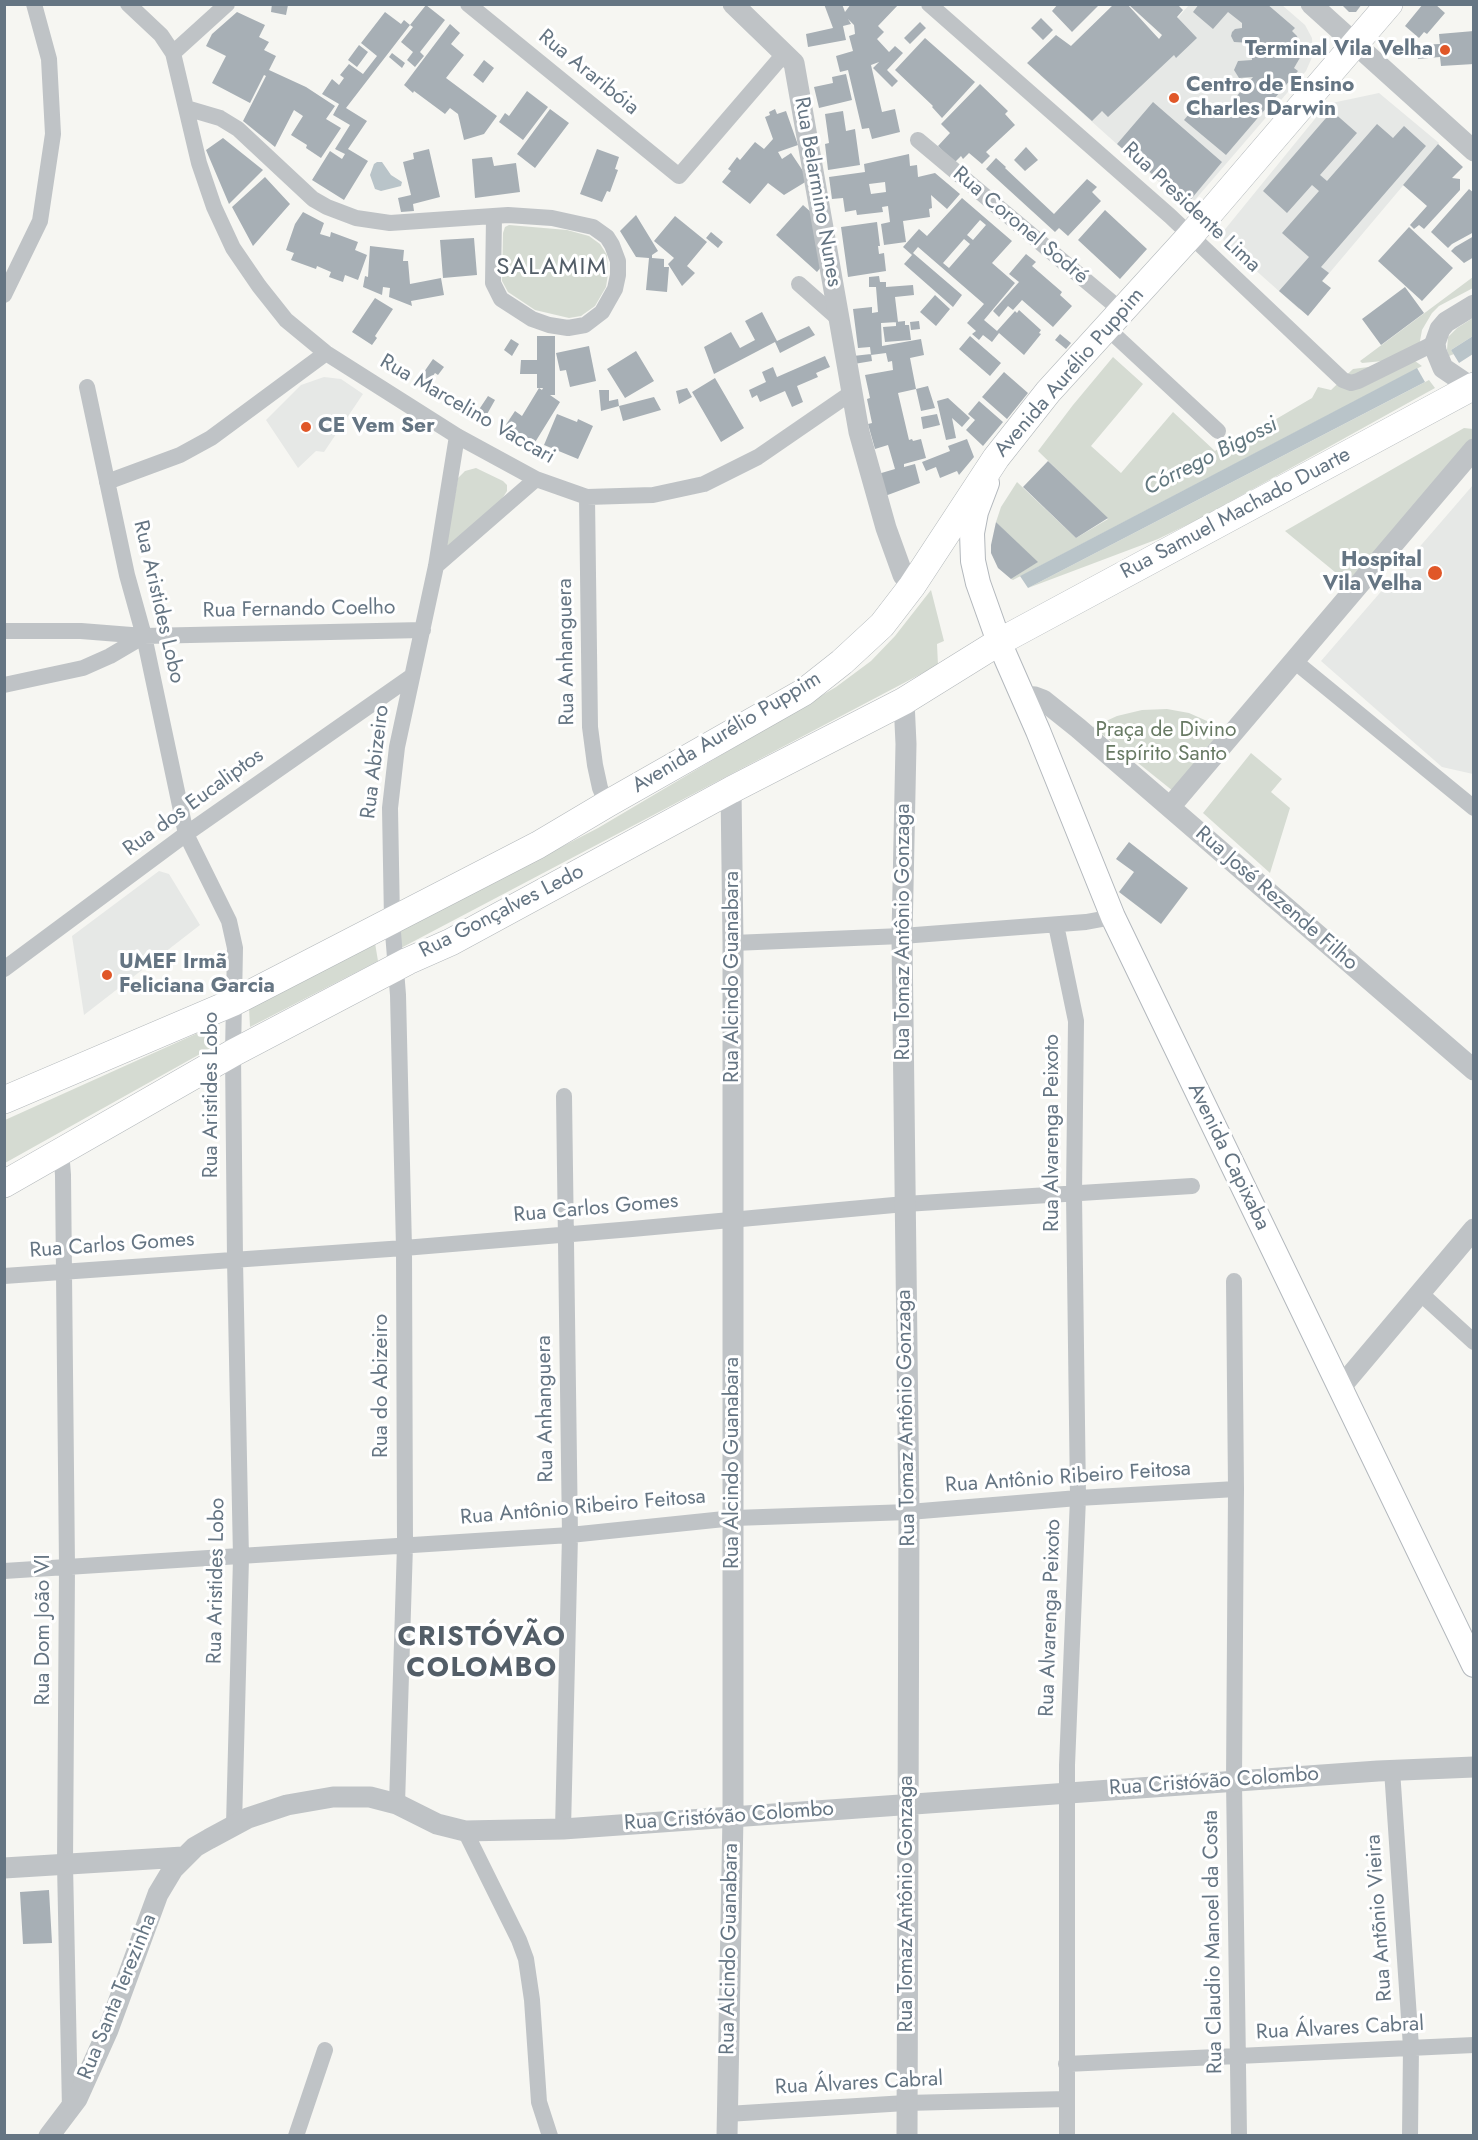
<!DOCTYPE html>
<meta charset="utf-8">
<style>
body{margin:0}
#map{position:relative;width:1478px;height:2140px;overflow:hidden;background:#f6f6f2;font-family:Jost,sans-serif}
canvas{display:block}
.frame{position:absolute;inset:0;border:6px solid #657583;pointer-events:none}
</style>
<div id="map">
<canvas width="1478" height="2140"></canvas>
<div class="frame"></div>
</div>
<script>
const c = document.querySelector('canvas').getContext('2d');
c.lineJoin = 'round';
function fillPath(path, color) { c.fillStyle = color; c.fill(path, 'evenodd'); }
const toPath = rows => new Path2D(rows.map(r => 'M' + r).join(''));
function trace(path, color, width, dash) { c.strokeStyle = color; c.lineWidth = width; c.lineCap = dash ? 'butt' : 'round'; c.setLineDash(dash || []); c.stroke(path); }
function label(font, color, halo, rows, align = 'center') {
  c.font = font + ' Jost,sans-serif'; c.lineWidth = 6; c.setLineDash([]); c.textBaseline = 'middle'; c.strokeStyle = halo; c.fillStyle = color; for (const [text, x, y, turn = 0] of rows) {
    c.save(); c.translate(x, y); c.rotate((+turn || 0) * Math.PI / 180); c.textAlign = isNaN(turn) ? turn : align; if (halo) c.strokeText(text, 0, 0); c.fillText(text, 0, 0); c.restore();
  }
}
const built = toPath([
 [1114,5,1127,5,1159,39,1189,5,1282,5,1305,25,1312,38,1313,55,1306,71,1188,208,1040,75],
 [1379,93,1439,143,1299,309,1224,242,1222,233,1327,104],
 [324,377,341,379,363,394,324,452,316,451,298,468,266,420,301,385],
 [1473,485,1473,774,1442,767,1321,661],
 [159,871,169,874,200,925,84,1015,72,936]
]);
const green = toPath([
 [509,225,567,230,589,236,600,244,607,255,608,274,606,287,595,306,581,316,569,318,535,310,508,292,502,281,503,233,505,227],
 [1473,277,1473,288,1439,306,1432,313,1422,330,1418,352,1414,358,1362,363,1360,361],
 [1473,318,1473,336,1451,350,1454,354,1449,356,1447,350,1448,337,1457,328],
 [1113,357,1143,384,1091,446,1121,473,1173,412,1215,451,1242,433,1249,435,1312,398,1318,387,1331,390,1353,369,1415,361,1422,366,1013,580,1011,579,1037,562,996,522,1001,507,1017,482,1076,538,1108,519,1038,451,1073,405],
 [1429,380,1435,388,1197,520,1158,539,1028,588],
 [1464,428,1473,429,1473,441,1352,586,1285,531],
 [476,468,503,481,507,485,507,491,502,499,445,551,458,478,465,471],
 [931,590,944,641,937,644,938,665,401,948,397,932,598,828,836,687,871,661,895,636],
 [1167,709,1189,713,1225,729,1173,791,1093,727,1117,716,1142,710],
 [1251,753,1282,779,1271,792,1290,808,1270,873,1203,813],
 [375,943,378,961,250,1027,249,1008],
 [209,1028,218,1044,5,1163,5,1120]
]);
const water = toPath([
 [377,162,382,162,391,175,402,182,401,186,381,191,375,189,370,175,374,164],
 [1473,336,1473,354,1459,363,1451,350],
 [1417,368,1425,382,1028,588,1020,576]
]);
const building = toPath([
 [272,4,288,5,286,15,271,12],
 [824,4,842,4,845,12,851,4,899,4,878,26,884,32,877,39,889,52,895,46,903,53,887,70,898,81,892,87,873,68,879,62,871,65,882,112,895,109,900,132,872,139,869,128,862,129,848,70,840,72,836,56,853,51,849,36,855,34,854,25,848,19,851,24,843,26,846,40,808,47,806,34,833,28],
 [1058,4,1100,4,1072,32,1052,11],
 [1114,4,1127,4,1159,39,1162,35,1128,4,1177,4,1183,10,1177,17,1197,38,1176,58,1174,55,1108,117,1102,111,1092,121,1027,63,1056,35,1071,46],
 [1199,4,1267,4,1295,28,1292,31,1297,36,1301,48,1301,56,1294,68,1298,71,1226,155,1184,120,1200,101,1219,117,1253,77,1239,78,1234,70,1238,61,1252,60,1251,43,1234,42,1231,36,1232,32,1235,29,1242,28,1242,23,1228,12,1213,29,1193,12],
 [1341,4,1362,4,1356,12,1349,12],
 [1423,4,1435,4,1445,13,1427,34,1424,32,1419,38,1405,26],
 [426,5,445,20,420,52,424,56,415,67,407,60,413,52,401,42,413,27,410,25],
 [237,12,265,25,259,37,269,42,264,50,276,56,269,70,306,87,335,106,326,119,341,128,321,158,306,148,307,145,291,135,303,116,294,110,275,147,243,121,266,76,264,75,250,103,212,83,226,56,206,46,212,34],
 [385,12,401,24,404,20,410,25,346,108,367,121,348,149,368,161,344,200,312,180,330,151,342,159,345,154,335,149,350,125,333,115,339,104,322,94,332,79,339,85,344,78,340,75,349,64,363,74,377,56,361,43],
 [1041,18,1053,30,1043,40,1031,28],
 [920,22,926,28,910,44,904,38],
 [450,24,460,33,451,44,464,55,446,78,497,116,484,134,464,140,458,114,450,108,445,114,414,91,413,93,404,85],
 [1474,31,1474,64,1441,66,1440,57,1418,59,1417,45,1440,44,1439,34],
 [925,38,975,82,942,118,932,107,933,106,895,70],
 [359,45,368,52,357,67,348,60],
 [392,53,405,63,402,68,389,57],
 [484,60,494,68,483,83,473,75],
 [846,74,852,100,819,108,814,87,833,83,832,77],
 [980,84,1008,111,1005,114,1015,125,986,152,990,156,982,164,969,153,963,159,961,156,954,163,938,146,950,133,941,124],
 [527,91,548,107,523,140,499,122,505,113,509,116],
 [1153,102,1222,162,1187,204,1117,144],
 [550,109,569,123,535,168,517,154],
 [775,109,777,114,786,111,798,145,778,152,782,159,791,153,803,171,807,181,784,195,768,183,750,204,722,182,731,171,728,169,737,157,740,160,755,142,764,149,773,139,765,117,770,115,769,112],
 [843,111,846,131,855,129,860,165,828,170,825,144,829,143,825,114],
 [1332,111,1357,133,1320,175,1327,181,1377,124,1393,138,1404,126,1426,146,1321,267,1329,273,1322,281,1331,288,1308,316,1279,291,1309,257,1282,233,1319,191,1312,185,1287,213,1263,191],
 [223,138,263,170,229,204,206,150],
 [1438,144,1463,167,1452,178,1460,179,1460,190,1424,229,1419,225,1414,229,1410,225,1427,206,1403,185],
 [1026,147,1038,160,1025,171,1014,160],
 [429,149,440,197,413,204,414,211,401,212,398,198,411,195,403,162,414,159,413,153],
 [597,149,619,157,615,169,618,170,610,192,607,191,602,202,580,194],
 [909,154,910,166,917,165,918,177,935,173,960,194,947,209,931,195,932,208,929,209,930,217,903,221,906,242,884,245,881,224,890,222,888,206,882,207,883,212,857,215,856,210,845,212,843,198,832,199,829,177,865,172,864,164],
 [885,182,886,192,871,194,869,184],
 [492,157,494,166,516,163,520,192,475,198,472,159],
 [996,158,1006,167,1005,168,1054,214,1087,179,1097,187,1092,192,1101,201,1068,236,1059,228,1055,232,986,169],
 [265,177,290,204,253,246,232,207],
 [1469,189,1474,193,1474,232,1452,244,1448,248,1431,232],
 [962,198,1012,241,992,263,1015,283,984,320,997,331,1015,311,1017,313,1019,310,1041,330,1039,333,1041,334,1024,355,999,333,992,342,983,335,979,340,972,334,976,331,967,323,984,304,918,247,913,253,962,295,953,307,904,264,912,255,903,247,919,229,927,236],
 [980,220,986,225,973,240,967,235],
 [964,239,970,244,949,268,943,263],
 [803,205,812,213,821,267,817,272,776,235],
 [1105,210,1147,249,1120,279,1078,240],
 [303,212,324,223,320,234,330,237,331,232,358,242,355,250,367,255,358,280,345,275,343,282,329,277,331,272,317,266,316,269,291,260,294,253,286,250,295,224],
 [636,215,658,251,652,255,652,258,664,259,664,267,669,267,667,292,646,290,649,258,636,257,620,231],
 [675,216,707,242,687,266,695,273,682,286,668,264,674,258,654,241],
 [877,222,880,246,878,246,879,254,884,253,886,271,848,277,841,227],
 [1409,227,1453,268,1422,301,1378,261],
 [711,232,723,242,718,248,706,238],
 [1474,236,1474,257,1464,263,1451,251,1455,247],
 [474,238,477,275,443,278,440,240],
 [370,246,404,250,403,261,408,261,410,284,441,278,444,295,411,301,412,306,389,297,390,288,383,287,382,295,363,287,365,276,368,277],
 [1026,254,1036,262,1032,266,1062,292,1060,295,1072,306,1053,327,1022,300,1013,310,1008,306,999,317,993,311,1019,282,1009,274],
 [879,276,880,282,886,282,886,287,913,285,914,295,895,297,898,322,881,323,882,346,921,339,924,355,910,358,916,389,898,393,909,440,912,439,913,441,921,439,926,458,904,464,904,467,915,464,920,483,885,496,878,474,895,469,888,445,875,449,868,424,872,423,867,399,870,398,865,375,893,370,892,361,888,362,886,353,871,355,870,347,858,348,853,309,872,307,872,313,878,312,876,287,869,287,869,277],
 [1405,287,1424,313,1381,345,1362,319],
 [935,295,950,309,936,326,920,312],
 [375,298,393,309,375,336,377,338,372,345,352,332],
 [762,312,777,341,809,326,815,335,780,353,775,342,714,374,704,347,731,332,740,348,755,340,745,321],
 [905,321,905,325,909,325,911,340,885,342,883,327,896,326,896,322],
 [919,321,920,329,911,330,910,322],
 [1060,334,1071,343,1066,349,1055,340],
 [537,336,555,336,555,395,550,395,560,402,534,444,505,426,515,411,522,416,539,388,542,390,543,388,537,388,537,374,520,374,521,360,537,360],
 [970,336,1001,363,990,376,959,349],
 [511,339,519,344,512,356,504,350],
 [589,346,596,381,570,387,566,370,560,371,556,353],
 [636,351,654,381,625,398,607,369],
 [871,354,872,361,854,364,853,356],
 [825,356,830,367,816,373,818,377,797,386,803,402,792,407,785,391,760,402,757,395,752,398,749,390,766,382,762,372,773,367,777,377],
 [433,359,444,367,438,375,435,373,424,388,417,382],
 [1004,372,1028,393,1007,419,982,397],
 [715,378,744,428,721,442,692,392],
 [928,386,935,408,921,411,916,389],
 [687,388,692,397,679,404,676,391],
 [599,390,609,390,609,401,618,399,619,406,601,411],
 [488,396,495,400,486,416,478,411],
 [654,397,661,410,623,421,619,406],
 [948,398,970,418,962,427,952,418,956,438,946,440,937,401],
 [979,401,1003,422,983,446,966,430,975,420,968,414],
 [557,414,577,422,578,419,593,426,578,459,544,445],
 [937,414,940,425,923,429,921,417],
 [967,439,974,457,959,475,957,471,940,478,936,467,926,471,922,462,950,451,948,446],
 [1048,461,1108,518,1076,538,1023,487],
 [996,522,1038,562,1011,579,998,568,991,553,991,545],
 [1129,842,1188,888,1161,924,1119,892,1134,872,1116,859],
 [49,1890,52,1943,23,1944,20,1892]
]);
const minor = toPath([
 [128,4,161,35,173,53,199,163,214,207,233,248,259,286,286,320,326,353,457,436,536,479,587,497,653,495,704,484,758,457,851,393],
 [468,4,679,176,784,54],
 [929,4,1170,216,1343,380,1351,383,1358,381,1435,343],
 [173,53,227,4],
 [186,108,220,118,238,129,313,199,327,207,356,218,390,223,508,215,552,218,593,227,607,237,612,245,618,261,618,275,615,289,602,312,585,325,568,328,549,325,532,319,501,299,493,283,494,218],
 [918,140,1122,311],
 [799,284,841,321],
 [4,295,40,221,53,134,49,59,34,4],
 [1107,328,1218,431],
 [87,387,127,575,144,636,186,834,229,921,235,948,233,1053,235,1260,241,1558,234,1825],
 [107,482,180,455,211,438,326,353],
 [587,497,590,727,595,765,600,788,607,804],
 [436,566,536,479],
 [4,631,81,631,144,636,423,630],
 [1293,660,1474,808],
 [4,685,83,668,110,656,144,636],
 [1056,925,1076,1021,1074,1194,1078,1498,1067,1765,1067,2136],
 [733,943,902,936,1086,922,1113,917],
 [4,969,186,834,412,676],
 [61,1150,63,1175,67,1567,65,1864,70,2110],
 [4,1276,404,1248,632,1229,905,1204,1192,1186],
 [1234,1281,1236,1489,1234,1781,1239,2136],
 [1419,1292,1474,1342],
 [4,1571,570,1535,734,1518,909,1512,1078,1498,1236,1489],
 [1392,1770,1411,2047,1410,2136],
 [397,1804,405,1545,404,1248,398,995,392,920,390,808,397,747,436,566,457,436],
 [563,1829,570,1535,564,1096],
 [465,1831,519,1940,526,1959,532,2000,539,2102,550,2136],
 [1066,2064,1474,2045],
 [727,2114,906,2103,1066,2099],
 [296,2136,325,2050]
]);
const tertiary = toPath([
 [733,4,794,63,859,432,886,528,903,575,912,586],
 [1311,4,1474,151],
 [1474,305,1446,322,1440,329,1435,343,1436,351,1443,368,1474,389],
 [1023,696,1035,697,1043,700,1078,728,1474,1070],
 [904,701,906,744,902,936,909,1512,907,2136],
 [1170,807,1474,449],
 [1340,1388,1474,1229],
 [4,1868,183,1857],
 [49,2136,77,2099,108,2030,158,1894,173,1869,195,1847,209,1839,248,1818,287,1805,333,1797,370,1797,397,1804,437,1824,465,1831,563,1829,1378,1771,1474,1767],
 [727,2136,733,1816,733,943,731,790]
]);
const secondary = toPath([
 [987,483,976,512,972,533,973,561,978,583,999,642,1038,731,1113,917,1474,1665]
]);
const primary = toPath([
 [4,1100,234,1002,538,845,607,804,804,692,842,662,882,625,912,586,996,458,1048,392,1190,236,1389,4],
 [4,1184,233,1053,408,961,451,942,731,790,904,701,999,642,1474,386]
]);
const markers = [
 [1445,50,6,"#e05728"],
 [1174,98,6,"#e05728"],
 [306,427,6,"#e05728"],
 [1435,573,8,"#e05728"],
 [107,975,6,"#e05728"]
];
const poiNames = [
 ["Terminal Vila Velha",1433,50,"right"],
 ["Centro de Ensino",1186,86],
 ["Charles Darwin",1186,110],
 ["CE Vem Ser",318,427],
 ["Hospital",1422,561,"right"],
 ["Vila Velha",1422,585,"right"],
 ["UMEF Irmã",119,963],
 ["Feliciana Garcia",119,987]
];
const streetNames = [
 ["Rua Araribóia",588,73,39],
 ["Rua Belarmino Nunes",817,192,80],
 ["Rua Presidente Lima",1191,208,43],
 ["Rua Coronel Sodré",1020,226,40],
 ["Avenida Aurélio Puppim",1070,373,-49],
 ["Rua Marcelino Vaccari",467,410,30],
 ["Rua Samuel Machado Duarte",1236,514,-28],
 ["Rua Aristides Lobo",158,602,77],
 ["Rua Fernando Coelho",299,610,-1],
 ["Rua Anhanguera",567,652,-91],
 ["Avenida Aurélio Puppim",727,733,-31],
 ["Rua Abizeiro",376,762,-83],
 ["Rua dos Eucaliptos",194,803,-36],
 ["Rua José Rezende Filho",1276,899,41],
 ["Rua Gonçalves Ledo",502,912,-27],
 ["Rua Tomaz Antônio Gonzaga",904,932,-90],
 ["Rua Alcindo Guanabara",733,977,-90],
 ["Rua Aristides Lobo",212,1095,-90],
 ["Rua Alvarenga Peixoto",1053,1133,-90],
 ["Avenida Capixaba",1228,1157,64],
 ["Rua Carlos Gomes",596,1209,-5],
 ["Rua Carlos Gomes",112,1246,-4],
 ["Rua do Abizeiro",382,1386,-90],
 ["Rua Anhanguera",546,1409,-91],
 ["Rua Tomaz Antônio Gonzaga",907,1418,-91],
 ["Rua Alcindo Guanabara",733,1463,-90],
 ["Rua Antônio Ribeiro Feitosa",1068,1478,-4],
 ["Rua Antônio Ribeiro Feitosa",583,1508,-5],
 ["Rua Aristides Lobo",217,1581,-89],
 ["Rua Alvarenga Peixoto",1051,1618,-88],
 ["Rua Dom João VI",44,1630,-90],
 ["Rua Cristóvão Colombo",1214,1782,-4],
 ["Rua Cristóvão Colombo",729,1817,-4],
 ["Rua Tomaz Antônio Gonzaga",907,1904,-90],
 ["Rua Antõnio Vieira",1380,1918,-94],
 ["Rua Claudio Manoel da Costa",1214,1942,-91],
 ["Rua Alcindo Guanabara",730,1949,-89],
 ["Rua Santa Terezinha",118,1997,-68],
 ["Rua Álvares Cabral",1340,2029,-3],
 ["Rua Álvares Cabral",859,2084,-3]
];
const parkNames = [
 ["Praça de Divino",1166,731],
 ["Espírito Santo",1166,755]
];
const waterNames = [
 ["Córrego Bigossi",1211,457,-27]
];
const quarterNames = [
 ["SALAMIM",552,268]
];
const districtNames = [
 ["CRISTÓVÃO",482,1638],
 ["COLOMBO",482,1669]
];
fillPath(built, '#e6e8e6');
fillPath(green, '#d5dbd2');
fillPath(water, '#b9c4c9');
fillPath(building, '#a7afb5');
trace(secondary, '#b3b8bd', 26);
trace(primary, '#b2b7ba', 28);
trace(minor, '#bfc3c6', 16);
trace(tertiary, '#bfc3c6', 21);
trace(secondary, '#fff', 24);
trace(primary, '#fff', 27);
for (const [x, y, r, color] of markers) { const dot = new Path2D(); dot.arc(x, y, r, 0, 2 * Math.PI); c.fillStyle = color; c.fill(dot); trace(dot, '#fff', 2); }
label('bold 21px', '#657583', '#fff', poiNames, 'left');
label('21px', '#657583', '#fff', streetNames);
label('21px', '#687a64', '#fff', parkNames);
label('italic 22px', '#61777f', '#fff', waterNames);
c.letterSpacing = '1.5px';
label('24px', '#535e68', '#fff', quarterNames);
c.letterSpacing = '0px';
c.letterSpacing = '1.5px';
label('bold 27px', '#535e68', '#fff', districtNames);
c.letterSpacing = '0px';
</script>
